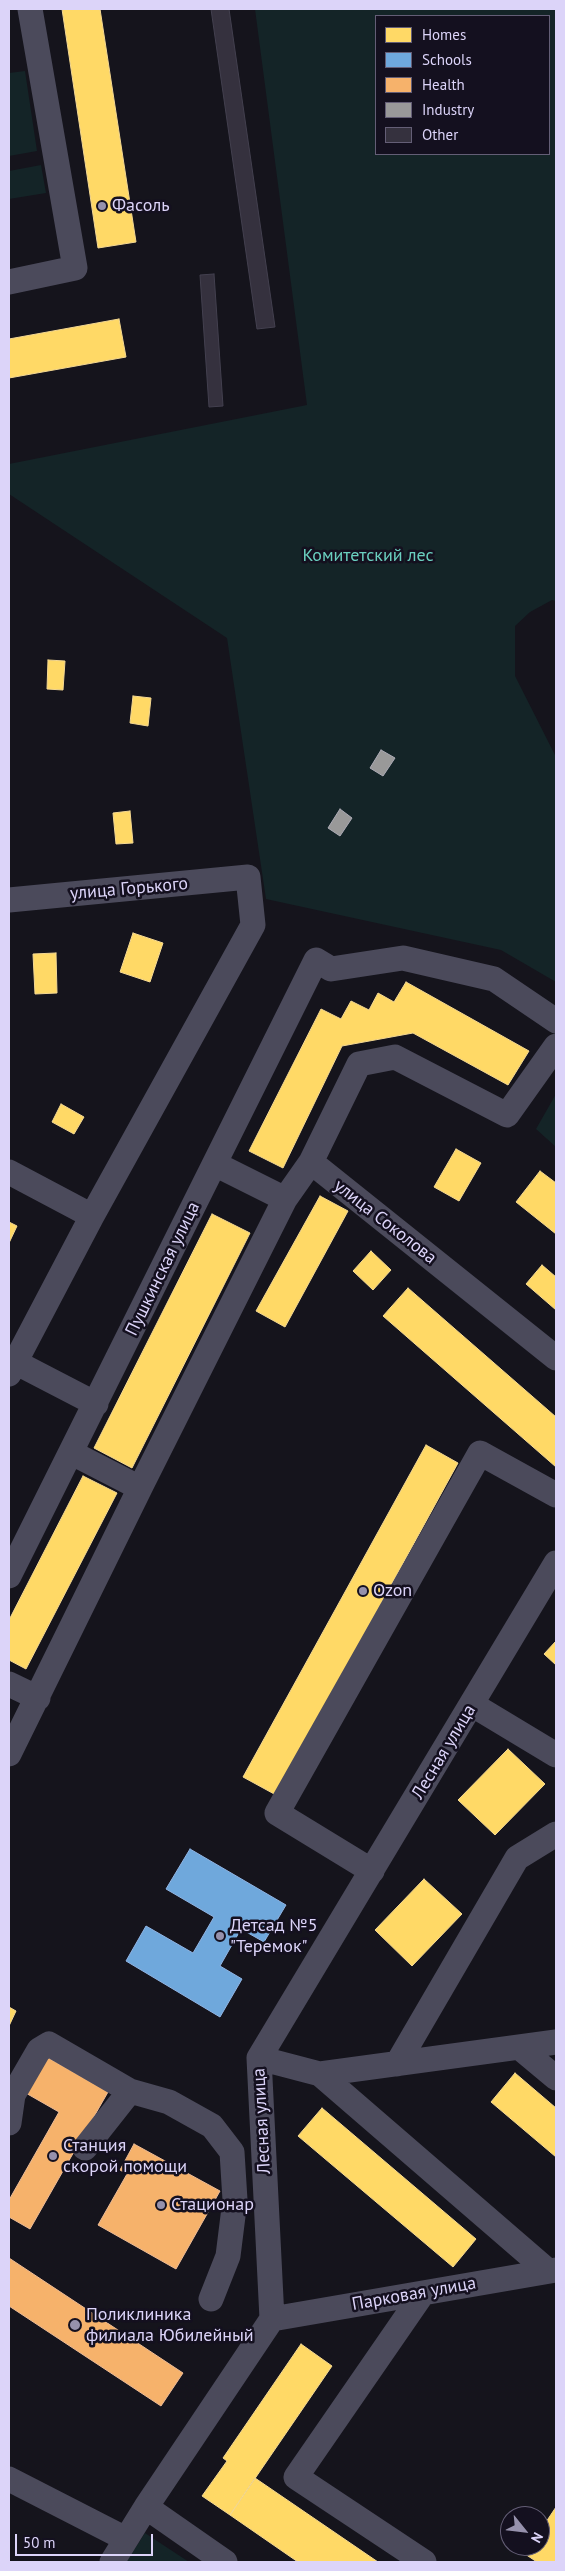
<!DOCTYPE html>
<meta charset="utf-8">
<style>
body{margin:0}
#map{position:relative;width:565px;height:2571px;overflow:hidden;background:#15141c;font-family:"PT Sans",sans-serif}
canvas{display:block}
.frame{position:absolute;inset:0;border:10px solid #dcd4f9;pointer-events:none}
.legend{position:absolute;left:375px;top:15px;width:175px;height:140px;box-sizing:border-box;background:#14101f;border:1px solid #645e76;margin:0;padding:6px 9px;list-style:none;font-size:15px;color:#dcd4f9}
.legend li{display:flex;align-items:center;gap:10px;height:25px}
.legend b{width:25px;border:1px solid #645e76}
.north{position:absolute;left:500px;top:2506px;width:50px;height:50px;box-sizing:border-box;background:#14101f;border:1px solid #645e76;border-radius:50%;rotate:119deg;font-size:14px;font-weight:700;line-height:20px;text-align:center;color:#dcd4f9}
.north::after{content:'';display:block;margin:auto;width:18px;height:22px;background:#9691ac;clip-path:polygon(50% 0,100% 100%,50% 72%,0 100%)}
.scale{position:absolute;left:15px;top:2534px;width:138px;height:22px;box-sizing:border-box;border:2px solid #dcd4f9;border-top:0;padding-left:6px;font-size:15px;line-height:18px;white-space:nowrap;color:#dcd4f9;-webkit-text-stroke:4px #14101f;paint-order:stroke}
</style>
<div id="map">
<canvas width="565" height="2571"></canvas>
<div class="frame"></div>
<ul class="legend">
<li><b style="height:14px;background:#ffd966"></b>Homes</li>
<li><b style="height:14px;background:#6fa8dc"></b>Schools</li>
<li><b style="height:14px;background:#f6b26b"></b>Health</li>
<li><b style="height:14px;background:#999"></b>Industry</li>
<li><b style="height:14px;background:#35313e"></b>Other</li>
</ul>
<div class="north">N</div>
<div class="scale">50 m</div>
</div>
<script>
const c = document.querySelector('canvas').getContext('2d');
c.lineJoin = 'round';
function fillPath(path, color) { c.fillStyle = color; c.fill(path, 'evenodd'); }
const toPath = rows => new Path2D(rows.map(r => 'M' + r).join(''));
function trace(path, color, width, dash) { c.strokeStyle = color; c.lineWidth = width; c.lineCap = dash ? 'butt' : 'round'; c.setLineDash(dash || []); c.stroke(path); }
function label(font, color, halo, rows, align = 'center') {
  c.font = font + ' "PT Sans",sans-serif'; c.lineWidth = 5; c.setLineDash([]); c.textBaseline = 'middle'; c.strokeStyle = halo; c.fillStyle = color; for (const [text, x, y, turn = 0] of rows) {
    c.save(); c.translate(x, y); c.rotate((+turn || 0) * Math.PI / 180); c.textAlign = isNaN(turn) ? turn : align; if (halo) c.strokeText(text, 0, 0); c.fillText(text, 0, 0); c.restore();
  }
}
const green = toPath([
 [255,9,556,9,556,601,552,600,530,612,515,626,515,676,556,757,556,982,501,950,266,899,227,638,9,494,9,464,307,405],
 [376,16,549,16,549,154,376,154],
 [25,71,37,151,9,156,9,73],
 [41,165,46,193,9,199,9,171],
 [556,1094,556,1147,536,1129],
 [145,2533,189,2562,126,2562]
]);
const homes = toPath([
 [62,9,100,9,136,242,98,248,62,9],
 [119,319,126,357,9,378,9,339,119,319],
 [48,660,65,661,63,690,47,689,48,660],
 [133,696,151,698,148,726,130,723,133,696],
 [130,811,133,843,116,844,113,813,130,811],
 [133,933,163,943,150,982,120,972,133,933],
 [56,953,57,993,35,994,33,954,56,953],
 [406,982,529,1051,508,1085,413,1033,342,1046,283,1168,249,1151,321,1009,341,1019,351,1001,369,1010,378,993,394,1002,406,982],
 [61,1104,84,1117,74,1134,52,1122,61,1104],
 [456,1149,481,1163,459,1201,434,1187,456,1149],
 [540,1171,556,1183,556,1234,516,1202,540,1171],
 [320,1196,348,1211,285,1327,256,1311,320,1196],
 [212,1214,250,1233,132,1468,94,1448,212,1214],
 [9,1222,17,1226,9,1243,9,1222],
 [371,1251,391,1270,373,1290,353,1271,371,1251],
 [542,1265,556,1277,556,1310,526,1284,542,1265],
 [408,1288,556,1417,556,1467,383,1316,408,1288],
 [426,1445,458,1463,276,1795,243,1777,426,1445],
 [83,1476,117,1493,26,1669,9,1660,9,1620,83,1476],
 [556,1641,556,1665,544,1654,556,1641],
 [508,1749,545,1784,495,1835,458,1800,508,1749],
 [424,1879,462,1914,412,1966,375,1930,424,1879],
 [9,2007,16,2011,9,2026,9,2007],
 [515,2073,556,2108,556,2157,491,2102,515,2073],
 [322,2108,476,2239,453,2267,298,2136,322,2108],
 [301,2344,332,2366,230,2515,202,2496,227,2461,223,2458,301,2344],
 [255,2478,378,2562,298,2562,230,2515,255,2478],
 [556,2507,556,2562,537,2562,525,2554,530,2546,540,2546,540,2531,556,2507]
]);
const schools = toPath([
 [190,1849,286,1905,264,1942,241,1929,220,1966,242,1979,220,2017,126,1961,146,1926,193,1953,214,1917,166,1889,190,1849]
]);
const health = toPath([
 [45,2056,108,2092,30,2229,9,2217,9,2200,59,2112,24,2092,45,2056],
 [134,2144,220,2191,176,2269,98,2225,127,2174,120,2170,134,2144],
 [9,2258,183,2373,161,2406,9,2306,9,2258]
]);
const industry = toPath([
 [381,750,395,758,383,776,370,768,381,750],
 [340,809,352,818,340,836,328,828,340,809]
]);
const building = toPath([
 [211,9,229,9,275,327,257,329,211,9],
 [214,274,223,406,209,407,200,275,214,274]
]);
const minor = toPath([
 [9,282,75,268,30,9],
 [9,900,248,877,253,925,92,1216,9,1374],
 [311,1162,556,1358],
 [215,1164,285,1199],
 [9,1172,92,1216],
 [15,1362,96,1404],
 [72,1453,140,1488,285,1199,311,1162,359,1064,395,1057,507,1115,556,1046],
 [9,1576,316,960,331,969,403,958,494,979,556,1021],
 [9,1684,38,1698],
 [473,1705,556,1755],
 [9,1754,140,1488],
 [372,1871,277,1813,480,1453,556,1495],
 [520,2048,556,2078],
 [259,2058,320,2074,556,2042],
 [397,2064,517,1858,556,1834],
 [320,2074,548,2271],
 [9,2123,13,2095,39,2050,49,2044,130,2091],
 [85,2148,130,2091,169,2102,212,2126,232,2152,235,2200,228,2256,211,2299],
 [423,2293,296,2477,424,2562],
 [272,2319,556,2270],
 [9,2479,126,2539],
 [146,2507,225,2562],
 [112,2562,146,2507,272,2319,259,2058,556,1563]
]);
const markers = [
 [102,206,5,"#9691ac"],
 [363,1591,5,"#9691ac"],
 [220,1936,5,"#9691ac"],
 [53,2156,5,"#9691ac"],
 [161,2205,5,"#9691ac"],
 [75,2325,6,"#9691ac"]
];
const poiNames = [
 ["Фасоль",112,206],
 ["Ozon",373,1591],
 ["Детсад №5",230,1926],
 ["\"Теремок\"",230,1947],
 ["Станция",63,2146],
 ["скорой помощи",63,2167],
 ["Стационар",171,2205],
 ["Поликлиника",86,2315],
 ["филиала Юбилейный",86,2336]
];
const parkNames = [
 ["Комитетский лес",368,556]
];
const streetNames = [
 ["улица Горького",129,889,-5],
 ["улица Соколова",385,1222,38],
 ["Пушкинская улица",163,1269,-64],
 ["Лесная улица",444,1752,-59],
 ["Лесная улица",262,2121,-93],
 ["Парковая улица",414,2294,-10]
];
fillPath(green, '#142427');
fillPath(homes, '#ffd966');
trace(homes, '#f4d892', 1);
fillPath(schools, '#6fa8dc');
trace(schools, '#90b5e5', 1);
fillPath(health, '#f6b26b');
trace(health, '#eebc96', 1);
fillPath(industry, '#999');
trace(industry, '#adabb6', 1);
fillPath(building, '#35313e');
trace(building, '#43404f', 1);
trace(minor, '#4b4a5b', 25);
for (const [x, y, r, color] of markers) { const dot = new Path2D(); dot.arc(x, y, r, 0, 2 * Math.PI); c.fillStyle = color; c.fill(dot); trace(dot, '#14101f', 2); }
label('18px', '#dcd4f9', '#14101f', poiNames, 'left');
label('18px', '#6acfbf', '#14101f', parkNames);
label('18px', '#dcd4f9', '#14101f', streetNames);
</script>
